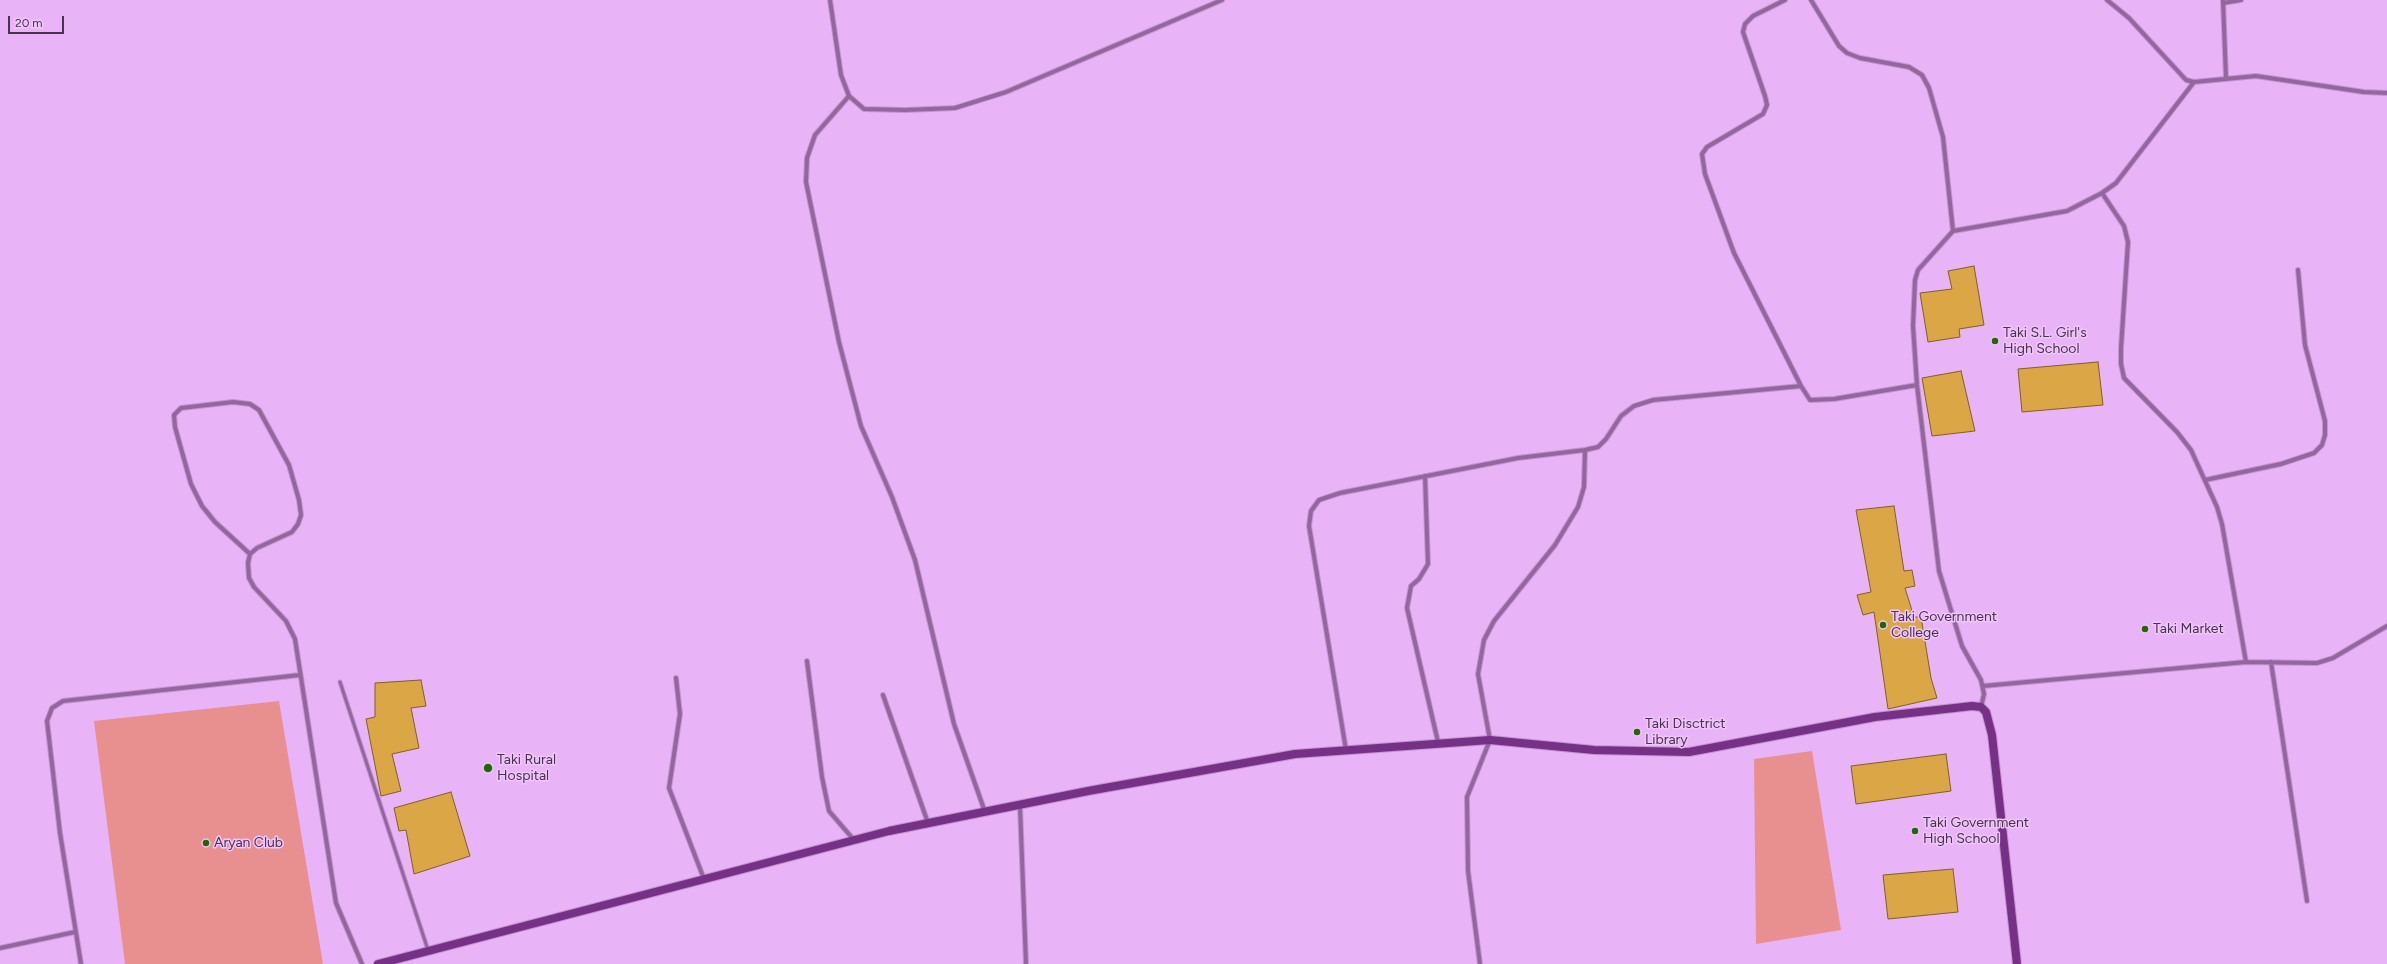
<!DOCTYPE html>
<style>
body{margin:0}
#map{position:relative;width:2387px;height:964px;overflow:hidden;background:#e9b3f7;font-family:Figtree,sans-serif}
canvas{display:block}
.scale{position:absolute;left:8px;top:16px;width:56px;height:18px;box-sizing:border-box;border:2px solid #49334e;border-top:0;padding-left:5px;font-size:12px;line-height:14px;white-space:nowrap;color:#49334e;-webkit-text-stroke:3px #f0c5fb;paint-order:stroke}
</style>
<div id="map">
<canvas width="2387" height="964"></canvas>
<div class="scale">20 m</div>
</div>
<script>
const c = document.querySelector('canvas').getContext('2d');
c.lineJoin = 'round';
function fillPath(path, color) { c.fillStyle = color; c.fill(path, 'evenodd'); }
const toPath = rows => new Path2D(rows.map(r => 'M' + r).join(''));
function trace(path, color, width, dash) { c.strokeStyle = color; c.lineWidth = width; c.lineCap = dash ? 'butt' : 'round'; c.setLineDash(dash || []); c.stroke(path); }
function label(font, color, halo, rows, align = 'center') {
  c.font = font + ' Figtree,sans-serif'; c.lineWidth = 3; c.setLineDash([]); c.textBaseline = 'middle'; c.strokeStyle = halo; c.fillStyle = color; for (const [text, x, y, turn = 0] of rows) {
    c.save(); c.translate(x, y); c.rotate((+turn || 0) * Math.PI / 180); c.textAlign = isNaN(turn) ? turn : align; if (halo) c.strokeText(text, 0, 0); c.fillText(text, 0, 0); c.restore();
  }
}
const green = toPath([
 [279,701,323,964,125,964,94,721],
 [1812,751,1841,930,1756,944,1754,759]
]);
const building = toPath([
 [1974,266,1984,325,1959,329,1960,337,1928,342,1920,293,1952,289,1948,271,1974,266],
 [2098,362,2103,405,2022,412,2018,369,2098,362],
 [1961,371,1975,431,1932,436,1922,378,1961,371],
 [1894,506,1904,571,1912,570,1915,586,1905,588,1914,617,1921,617,1931,678,1937,698,1888,709,1874,612,1863,615,1857,595,1871,592,1856,510,1894,506],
 [421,680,426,706,411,708,419,748,392,754,401,791,381,796,366,719,375,717,375,683,421,680],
 [1946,754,1951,791,1856,804,1851,766,1946,754],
 [451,792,470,856,414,874,406,830,399,831,394,808,451,792],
 [1953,869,1958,912,1888,919,1883,875,1953,869]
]);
const lane = toPath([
 [340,682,428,950]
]);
const street = toPath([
 [830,0,841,75,849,96,864,109,905,110,955,108,1006,92,1222,0],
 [1785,0,1753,16,1745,24,1743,32,1765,96,1767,105,1763,114,1707,147,1702,154,1705,174,1734,253,1801,386,1810,400,1834,399,1917,385],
 [1811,0,1839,46,1847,53,1860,58,1909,67,1922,75,1929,88,1943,137,1953,231],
 [2107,0,2129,18,2186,80,2194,82,2256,76,2364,92,2387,93],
 [2223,0,2226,78],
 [2223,3,2241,0],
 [849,96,815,135,807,158,806,182,839,342,861,426,892,497,915,560,954,724,985,812],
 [1425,476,1428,564,1419,579,1411,586,1407,608,1438,742],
 [2205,480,2281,464,2314,453,2322,445,2325,435,2325,421,2305,345,2298,270],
 [250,554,215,522,202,506,191,484,175,427,174,415,181,408,233,402,250,404,259,410,289,465,299,500,301,515,298,524,292,532,257,548,250,554,248,563,249,578,254,587,286,621,295,639,336,903,362,964],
 [807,661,822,777,829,811,854,840],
 [2246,662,2317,663,2333,658,2387,626],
 [2271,662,2307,901],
 [676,678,680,714,669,788,704,879],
 [1983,686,2246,662,2222,524,2217,507,2191,450,2177,432,2124,378,2121,364,2121,348,2128,242,2124,226,2102,193],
 [883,695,928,823],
 [1981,707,1984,694,1981,680,1962,646,1939,571,1917,385,1913,326,1915,280,1918,270,1953,231,2067,211,2102,193,2116,183,2194,82],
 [1346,750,1309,526,1311,511,1319,500,1340,493,1518,458,1585,450,1598,447,1606,439,1621,416,1634,406,1653,400,1801,386],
 [1020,806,1026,964],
 [0,948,75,932],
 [81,964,60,833,47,721,52,708,63,701,300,675],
 [1480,964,1468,871,1467,797,1490,740,1478,674,1484,640,1494,621,1555,545,1578,507,1584,487,1585,450]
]);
const secondary = toPath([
 [378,964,889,831,1088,791,1295,754,1490,740,1594,750,1689,752,1875,717,1972,706,1981,707,1986,712,1992,735,2017,964]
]);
const markers = [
 [1995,341,4,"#206700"],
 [1883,625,4,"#206700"],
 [2145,629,4,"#206700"],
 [1637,732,4,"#206700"],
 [488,768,5,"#206700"],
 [1915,831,4,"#206700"],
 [206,843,4,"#206700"]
];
const poiNames = [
 ["Taki S.L. Girl's",2003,333],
 ["High School",2003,349],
 ["Taki Government",1891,617],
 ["College",1891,633],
 ["Taki Market",2153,629],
 ["Taki Disctrict",1645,724],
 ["Library",1645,740],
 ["Taki Rural",497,760],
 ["Hospital",497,776],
 ["Taki Government",1923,823],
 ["High School",1923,839],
 ["Aryan Club",214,843]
];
fillPath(green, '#e89090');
fillPath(building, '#dba645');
trace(building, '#805f24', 1);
trace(lane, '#c394ce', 5);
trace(street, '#c394ce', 6);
trace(secondary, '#c394ce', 10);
trace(lane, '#93669f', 3);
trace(street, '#93669f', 4);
trace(secondary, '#763187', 8);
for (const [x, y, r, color] of markers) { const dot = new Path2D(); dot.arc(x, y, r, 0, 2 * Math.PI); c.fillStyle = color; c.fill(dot); trace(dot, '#f0c5fb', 1.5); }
label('14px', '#49334e', '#f0c5fb', poiNames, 'left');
</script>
